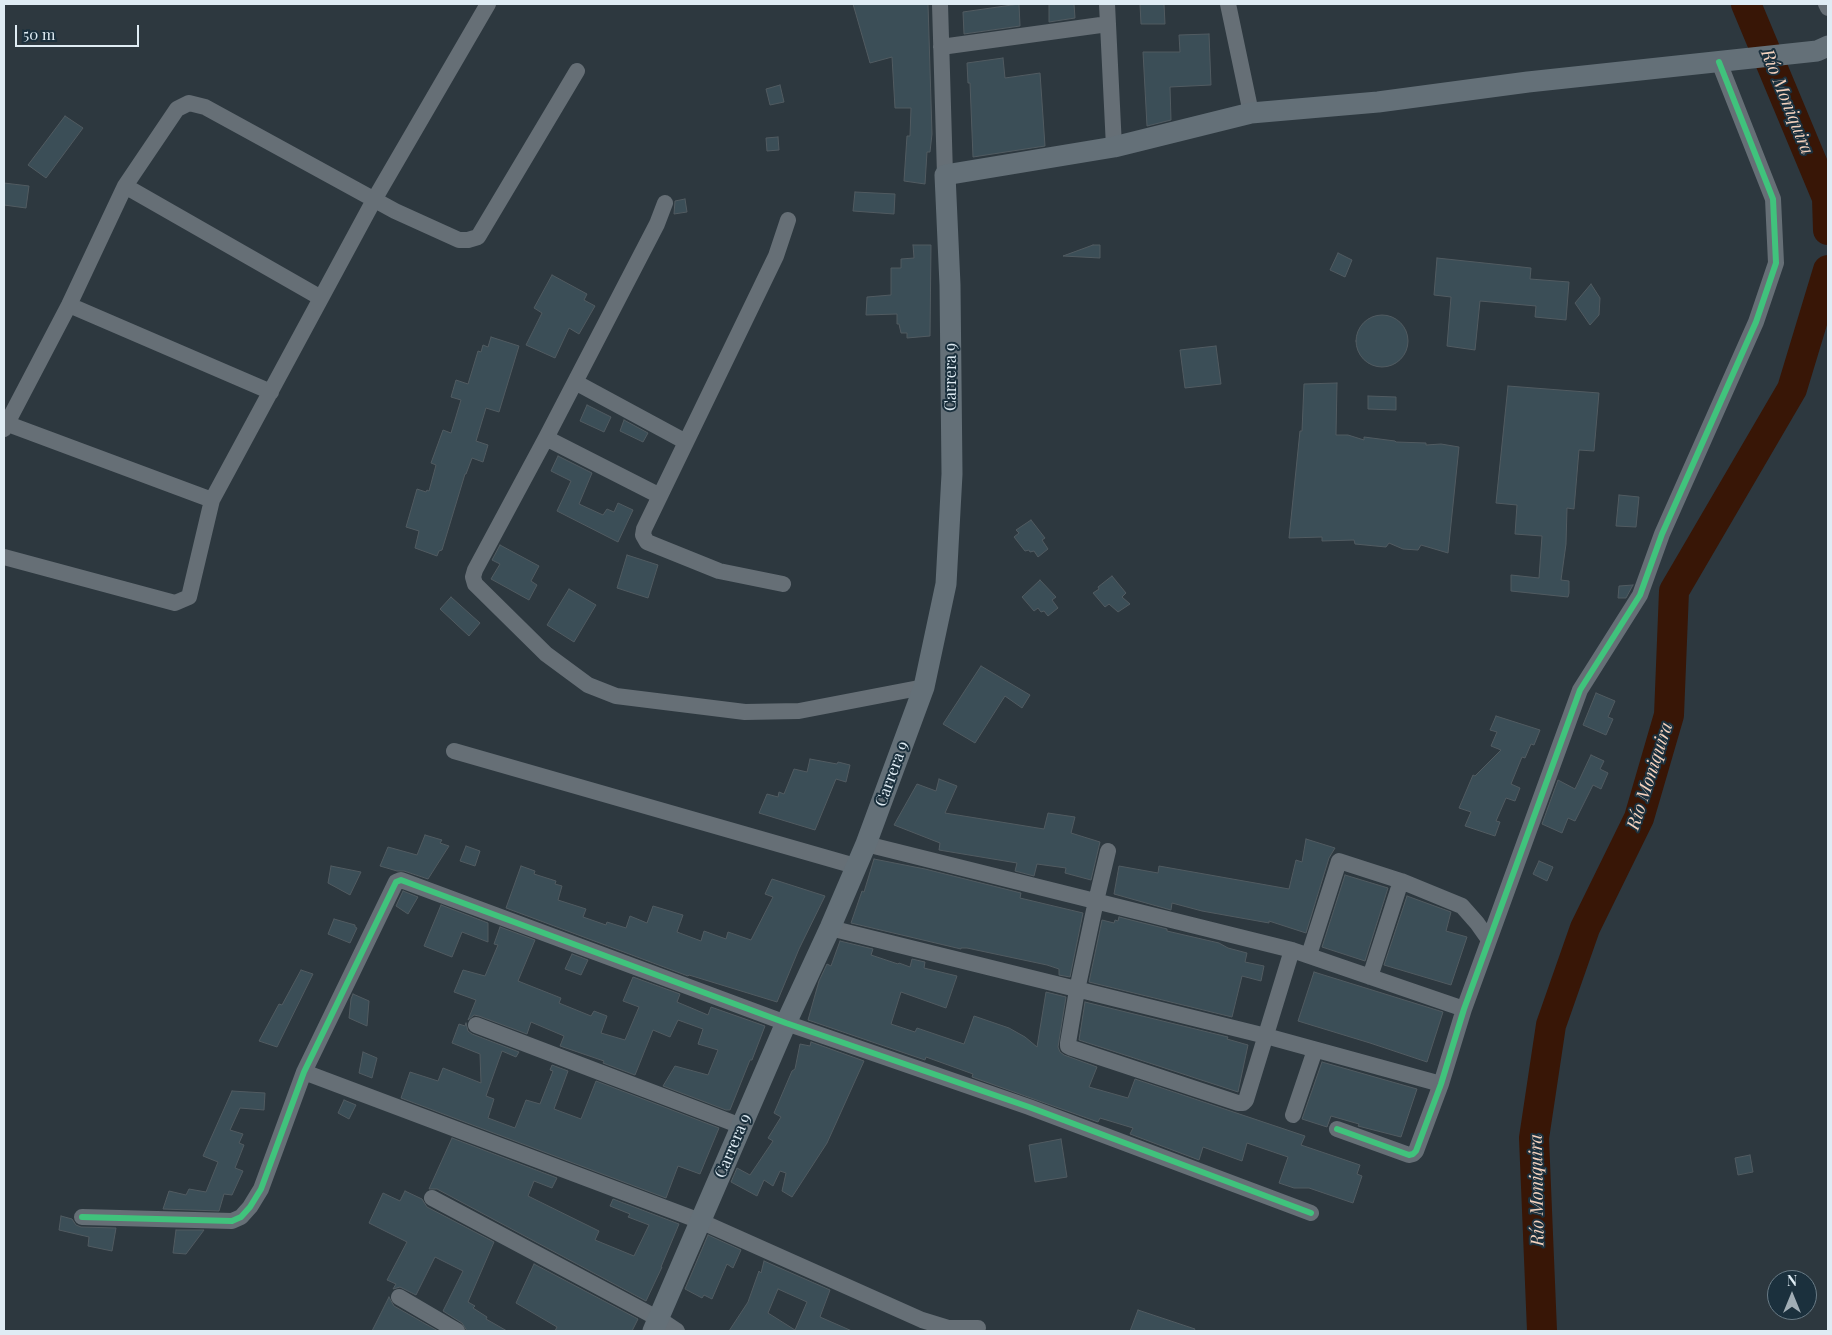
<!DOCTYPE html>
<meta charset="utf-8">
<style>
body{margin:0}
#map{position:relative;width:1832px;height:1335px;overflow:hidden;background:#2d383f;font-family:"Playfair Display",serif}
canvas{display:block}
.frame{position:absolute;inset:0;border:5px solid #dfecf4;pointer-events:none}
.north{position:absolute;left:1767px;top:1270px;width:50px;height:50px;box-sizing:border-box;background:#1b303d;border:1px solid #697b86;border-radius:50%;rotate:0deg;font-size:14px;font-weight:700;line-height:20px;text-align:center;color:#dfecf4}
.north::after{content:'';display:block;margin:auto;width:18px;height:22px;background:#a1adb5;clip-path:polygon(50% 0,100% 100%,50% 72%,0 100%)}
.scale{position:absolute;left:15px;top:25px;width:124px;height:22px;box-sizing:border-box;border:2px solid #dfecf4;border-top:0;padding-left:6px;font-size:15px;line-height:18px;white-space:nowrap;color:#dfecf4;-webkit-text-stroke:4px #1b303d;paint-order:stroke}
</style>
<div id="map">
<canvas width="1832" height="1335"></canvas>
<div class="frame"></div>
<div class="north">N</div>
<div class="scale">50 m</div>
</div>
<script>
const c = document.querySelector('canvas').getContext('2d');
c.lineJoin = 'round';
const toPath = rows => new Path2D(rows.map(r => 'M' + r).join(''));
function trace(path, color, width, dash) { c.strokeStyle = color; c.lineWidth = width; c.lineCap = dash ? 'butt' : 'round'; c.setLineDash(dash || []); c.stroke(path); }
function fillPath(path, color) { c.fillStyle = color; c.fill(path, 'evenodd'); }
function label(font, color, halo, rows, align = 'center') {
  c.font = font + ' "Playfair Display",serif'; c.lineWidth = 4; c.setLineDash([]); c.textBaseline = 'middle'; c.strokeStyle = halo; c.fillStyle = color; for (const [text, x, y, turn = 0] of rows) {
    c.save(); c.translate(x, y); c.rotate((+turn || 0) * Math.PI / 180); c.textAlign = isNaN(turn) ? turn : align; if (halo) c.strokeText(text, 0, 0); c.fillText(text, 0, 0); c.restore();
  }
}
const river = toPath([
 [1746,4,1827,198,1828,230],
 [1542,1331,1534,1138,1551,1025,1585,928,1639,818,1669,715,1674,591,1792,389,1828,270]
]);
const building = toPath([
 [853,4,928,4,932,134,930,152,927,152,925,184,904,181,907,136,910,136,911,108,895,108,892,57,870,63,853,4],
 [1019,4,1020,26,964,34,963,12,1019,4],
 [1049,4,1074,4,1075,18,1049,22,1049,4],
 [1140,4,1164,4,1165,24,1141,24,1140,4],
 [1209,34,1211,85,1170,87,1171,120,1147,126,1143,52,1180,52,1179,35,1209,34],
 [1003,58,1005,78,1040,73,1045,146,973,157,970,83,968,83,967,63,1003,58],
 [780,85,784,102,770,105,766,89,780,85],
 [65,116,83,128,46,178,28,165,65,116],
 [778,137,779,150,767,151,766,138,778,137],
 [4,183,29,186,26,208,4,205,4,183],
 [855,192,895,194,894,214,853,211,855,192],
 [685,199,687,212,674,214,675,201,685,199],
 [913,245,931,245,930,336,907,338,907,333,901,333,899,324,897,324,897,314,866,315,867,297,891,295,891,268,901,268,901,259,914,258,913,245],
 [1093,245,1100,245,1100,258,1063,256,1093,245],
 [1338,253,1352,260,1345,277,1330,270,1338,253],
 [1437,258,1531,268,1530,279,1569,282,1566,320,1535,317,1536,306,1480,301,1475,350,1447,346,1451,297,1434,295,1437,258],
 [552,275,587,294,584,300,595,306,579,334,569,328,555,358,526,345,542,313,534,308,552,275],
 [1591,284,1600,298,1599,315,1590,325,1575,303,1591,284],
 '1356 341a26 26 0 1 1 52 0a26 26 0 1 1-52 0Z',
 [491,337,519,346,499,412,486,408,476,441,488,445,483,462,472,458,466,474,465,474,442,550,439,551,437,556,415,548,419,531,406,527,417,489,426,492,427,490,429,491,436,465,431,463,443,430,451,433,461,400,451,397,456,380,468,384,478,351,481,352,483,345,488,347,491,337],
 [1216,346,1221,384,1185,388,1180,350,1216,346],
 [1337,383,1336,435,1348,435,1364,440,1364,437,1395,441,1396,442,1426,443,1426,445,1441,444,1459,447,1448,553,1421,545,1418,550,1403,549,1389,543,1386,547,1355,544,1354,540,1322,541,1322,537,1289,538,1300,431,1302,431,1304,384,1337,383],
 [1508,386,1599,393,1594,451,1579,450,1574,509,1567,508,1566,544,1561,580,1569,581,1569,593,1568,597,1511,591,1511,575,1539,578,1542,536,1515,534,1517,505,1496,503,1508,386],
 [1368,396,1396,397,1396,410,1368,409,1368,396],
 [587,405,611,417,604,432,580,421,587,405],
 [624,420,648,433,643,442,620,431,624,420],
 [558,456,592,473,579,504,603,515,607,509,614,512,618,503,633,510,618,542,557,511,571,481,551,471,558,456],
 [1619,495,1639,497,1636,527,1616,526,1619,495],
 [1031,520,1045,538,1042,540,1048,549,1038,557,1034,551,1030,552,1029,550,1025,551,1014,537,1019,533,1016,530,1031,520],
 [500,545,539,566,531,581,537,585,529,600,491,579,500,564,492,560,500,545],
 [627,555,658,565,648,598,617,588,627,555],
 [1112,576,1126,593,1122,597,1130,604,1118,612,1109,604,1105,607,1093,593,1099,589,1098,587,1112,576],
 [1040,580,1056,597,1052,600,1058,608,1048,616,1044,611,1041,612,1038,608,1034,611,1022,597,1040,580],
 [1633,585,1626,598,1618,598,1619,586,1633,585],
 [569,589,596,605,574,642,547,625,569,589],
 [451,597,480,623,469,636,440,609,451,597],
 [981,666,1030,695,1022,708,1005,696,975,743,943,724,981,666],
 [1596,693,1615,701,1608,717,1613,719,1606,735,1583,725,1596,693],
 [1496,716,1540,730,1534,745,1531,744,1525,758,1522,757,1511,784,1520,788,1515,801,1506,798,1496,821,1500,822,1495,836,1465,826,1471,812,1459,808,1473,775,1475,776,1501,750,1491,746,1497,732,1490,730,1496,716],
 [1591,755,1604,761,1600,769,1608,773,1601,789,1593,785,1575,821,1568,818,1562,833,1542,824,1558,780,1575,789,1591,755],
 [810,759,837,764,838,762,850,765,846,782,836,779,815,830,759,813,767,794,778,797,779,792,784,794,794,769,807,772,810,759],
 [939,779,957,786,945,813,1044,829,1048,813,1075,817,1071,833,1100,842,1091,880,1065,873,1066,868,1037,864,1034,876,1015,871,1017,863,939,850,940,843,894,825,917,784,936,791,939,779],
 [425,835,442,840,440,843,449,846,428,879,404,871,397,871,380,866,388,847,417,855,425,835],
 [1306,839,1335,848,1329,858,1306,933,1269,921,1269,923,1202,911,1172,903,1171,910,1114,894,1119,866,1158,873,1159,866,1289,889,1296,860,1302,862,1306,839],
 [466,846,480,851,475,866,460,861,466,846],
 [874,859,925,869,1021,893,1020,898,1083,913,1070,977,1059,975,1059,969,1047,965,967,948,961,948,961,949,851,923,862,891,864,892,874,859],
 [1539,861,1553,867,1547,881,1533,874,1539,861],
 [331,866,361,872,350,895,328,883,331,866],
 [521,866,535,871,534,874,556,881,555,884,562,886,558,900,586,909,583,917,606,925,607,922,626,928,630,916,647,923,653,906,683,915,677,932,701,941,704,931,726,939,728,932,751,940,773,897,765,894,772,879,825,896,799,949,777,1002,689,975,688,976,506,908,521,866],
 [1345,875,1388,888,1365,961,1322,947,1345,875],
 [403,891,418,897,408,914,396,906,403,891],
 [1407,896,1451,912,1446,931,1467,937,1451,985,1384,965,1407,896],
 [441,905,488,923,488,942,462,932,452,957,424,946,441,905],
 [1119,917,1167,929,1167,931,1219,943,1228,948,1247,953,1245,962,1264,966,1261,981,1242,976,1232,1017,1089,982,1102,920,1114,923,1115,920,1118,921,1119,917],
 [334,919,355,925,355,927,357,928,350,943,328,934,334,919],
 [500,927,535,940,518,981,561,998,559,1003,591,1016,594,1011,607,1016,601,1033,625,1040,639,1007,623,1001,633,977,680,994,677,1002,708,1015,711,1007,765,1026,752,1060,750,1060,730,1110,726,1110,663,1086,675,1066,708,1075,718,1050,698,1044,703,1029,678,1020,670,1037,653,1030,635,1075,603,1063,604,1061,560,1046,564,1036,531,1022,527,1034,479,1016,474,1015,468,1020,476,1000,454,992,463,970,485,976,498,945,494,944,500,927],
 [840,941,873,949,871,955,898,964,899,963,910,967,912,959,925,962,924,968,957,976,946,1008,901,992,891,1024,915,1032,917,1028,964,1044,974,1016,1009,1028,1025,1037,1037,1047,1046,992,1066,997,1058,1047,1060,1052,1064,1055,1097,1067,1089,1087,1128,1098,1135,1079,1305,1136,1301,1145,1360,1165,1357,1174,1362,1176,1353,1203,1309,1188,1294,1188,1279,1183,1288,1157,1247,1143,1242,1161,1203,1147,1199,1160,1130,1134,1133,1128,1100,1118,1098,1122,972,1077,973,1074,926,1057,925,1060,808,1020,819,981,827,964,831,966,840,941],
 [572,954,588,960,581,975,565,969,572,954],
 [301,970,313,974,277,1047,259,1041,279,1004,282,1005,301,970],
 [1314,972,1443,1012,1427,1062,1370,1043,1298,1021,1314,972],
 [353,994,369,1001,367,1026,349,1018,351,999,353,994],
 [1085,1002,1228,1037,1227,1039,1248,1045,1238,1092,1079,1040,1085,1002],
 [466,1023,468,1031,472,1034,519,1052,516,1057,502,1051,486,1096,494,1099,488,1118,515,1128,526,1100,540,1104,553,1071,550,1070,552,1065,568,1071,554,1109,581,1119,596,1081,719,1128,700,1174,678,1166,666,1198,401,1098,410,1072,438,1081,443,1068,481,1083,480,1054,452,1043,459,1024,465,1026,466,1023],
 [811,1042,864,1061,827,1143,792,1197,782,1191,786,1173,780,1171,773,1186,764,1180,757,1196,731,1182,737,1168,750,1175,773,1141,768,1138,781,1117,774,1113,792,1071,795,1069,800,1044,810,1046,811,1042],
 [363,1052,377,1058,372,1078,359,1073,363,1052],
 [1322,1062,1417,1089,1401,1137,1358,1126,1359,1124,1331,1116,1327,1127,1302,1119,1322,1062],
 [232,1091,265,1093,264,1110,240,1108,230,1130,243,1134,239,1143,244,1145,235,1168,243,1171,232,1195,224,1194,219,1211,163,1209,169,1191,186,1195,189,1189,206,1192,218,1162,203,1156,232,1091],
 [344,1100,356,1105,349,1119,338,1113,344,1100],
 [452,1138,557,1178,552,1188,534,1181,528,1196,599,1231,595,1240,634,1256,649,1225,628,1217,630,1214,610,1206,613,1199,679,1224,661,1267,662,1267,646,1301,437,1189,429,1189,452,1138],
 [1061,1139,1067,1177,1035,1182,1029,1145,1061,1139],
 [1750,1155,1753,1172,1738,1175,1735,1158,1750,1155],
 [405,1191,422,1199,427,1207,494,1242,468,1302,475,1306,473,1308,487,1317,486,1319,507,1331,467,1331,462,1323,443,1311,463,1271,435,1257,416,1295,400,1287,393,1289,396,1284,387,1280,407,1242,369,1223,383,1193,400,1201,405,1191],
 [61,1216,72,1219,76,1225,81,1227,116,1228,112,1251,88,1246,89,1237,59,1230,61,1216],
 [176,1230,204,1230,186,1254,173,1253,176,1230],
 [708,1235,741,1250,733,1268,727,1264,712,1299,704,1295,702,1298,685,1289,708,1235],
 [764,1261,830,1290,820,1317,852,1331,729,1331,748,1302,759,1271,761,1273,764,1261],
 [778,1289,807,1302,795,1330,768,1313,778,1289],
 [534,1264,638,1319,632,1331,555,1331,557,1327,516,1303,534,1264],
 [389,1297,394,1306,438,1331,372,1331,389,1297],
 [1138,1310,1195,1329,1194,1331,1130,1331,1138,1310]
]);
const minor = toPath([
 [940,4,945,175],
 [1107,4,1114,147],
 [1228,4,1251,113],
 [1826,4,1828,8],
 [941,47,1108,24],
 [125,186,321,298],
 [665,203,657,224,546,438,475,570,473,577,475,584,546,654,588,685,616,696,745,712,799,711,924,687],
 [69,305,271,392],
 [575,382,686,442],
 [8,424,212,500],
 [4,429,69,305,125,186,177,109,189,103,205,107,395,211,459,240,468,240,478,237,577,71],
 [546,438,660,496],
 [4,557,175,603,189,597,212,500,374,200,488,4],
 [783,584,719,571,647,542,643,535,644,529,776,256,788,220],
 [454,751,855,866],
 [866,844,1292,950,1464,1009],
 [1108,851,1096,901,1077,990,1068,1043,1068,1046,1072,1048,1238,1103,1243,1103,1246,1100,1292,950],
 [830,928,1266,1036,1441,1084],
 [1309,955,1339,861,1401,881,1462,906,1477,923,1489,940],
 [1370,977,1401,881],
 [476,1025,741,1126],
 [304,1072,700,1221,922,1320,948,1328,978,1328],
 [1293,1115,1315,1050],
 [1337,1129,1409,1155,1413,1154,1416,1151,1441,1084,1464,1009,1580,690,1640,595,1662,534,1756,322,1776,263,1773,199,1719,62],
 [432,1198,659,1319,677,1331],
 [82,1217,232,1221,241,1217,250,1207,261,1189,304,1072,396,882,401,880,786,1023,1029,1107,1311,1213],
 [399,1297,457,1331]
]);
const major = toPath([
 [653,1331,786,1023,830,928,866,844,924,687,946,584,952,474,950,285,945,175,1114,147,1251,113,1378,102,1528,82,1817,51,1828,46]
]);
const cycleway = toPath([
 [1337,1129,1409,1155,1413,1154,1416,1151,1441,1084,1464,1009,1580,690,1640,595,1662,534,1756,322,1776,263,1773,199,1719,62],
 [82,1217,232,1221,241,1217,250,1207,261,1189,304,1072,396,882,401,880,786,1023,1029,1107,1311,1213]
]);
const streetNames = [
 ["Carrera 9",951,377,-90],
 ["Carrera 9",892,774,-70],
 ["Carrera 9",733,1146,-67]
];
const waterNames = [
 ["Río Moniquira",1787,102,68],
 ["Río Moniquira",1650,776,-72],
 ["Río Moniquira",1537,1190,-91]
];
trace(river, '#381606', 30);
fillPath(building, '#3b4e57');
trace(building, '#515b61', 1);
trace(minor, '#666f76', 16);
trace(major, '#647078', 21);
trace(cycleway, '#40c37c', 6);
label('16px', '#dfecf4', '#1b303d', streetNames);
label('italic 18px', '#f4d2be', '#1b303d', waterNames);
</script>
